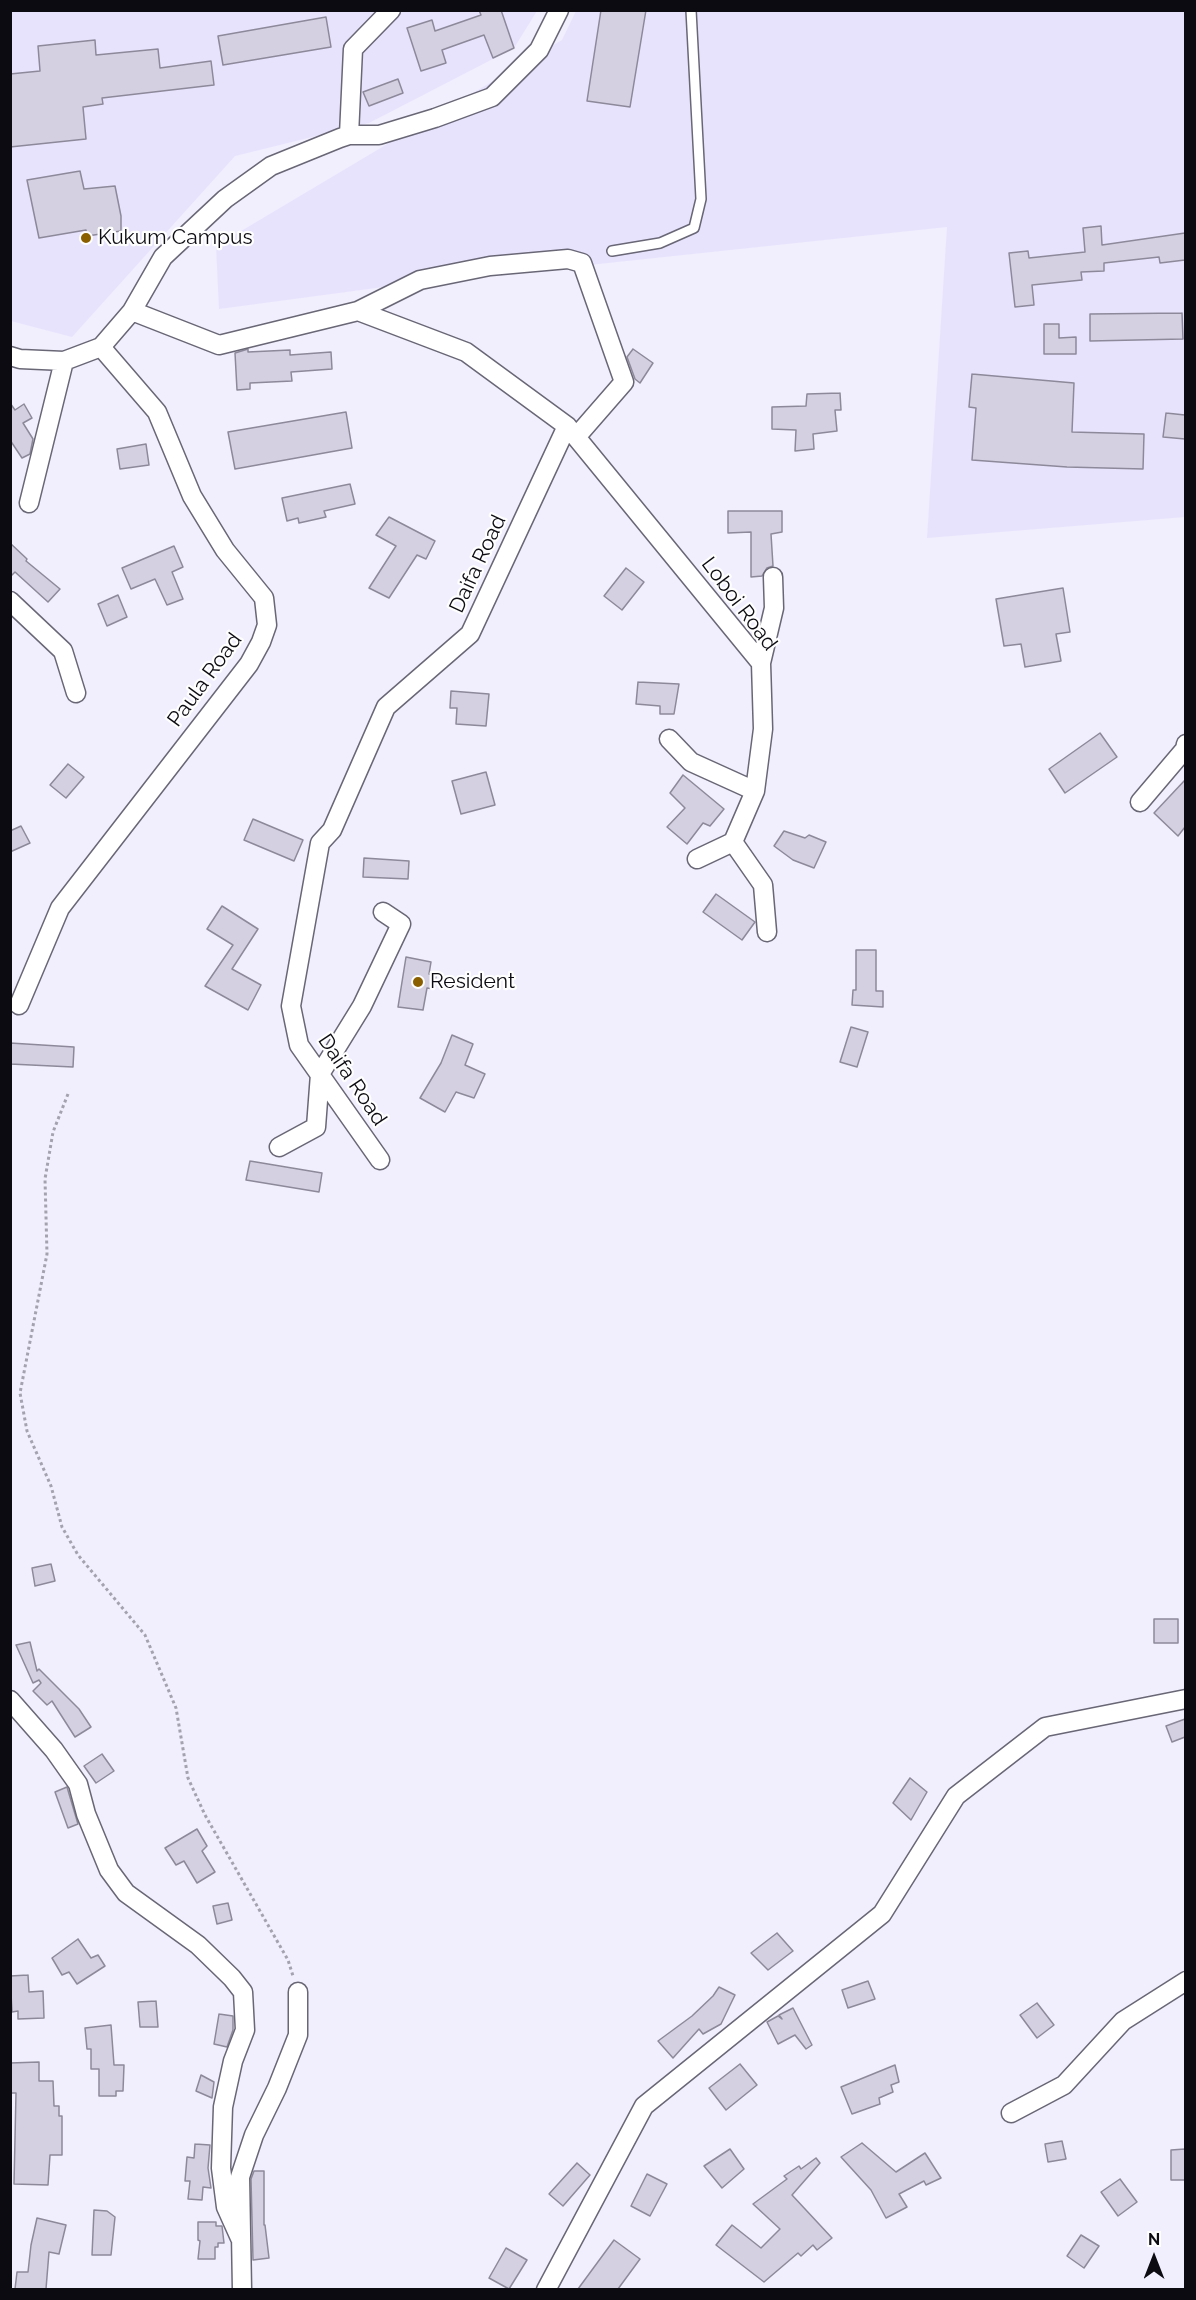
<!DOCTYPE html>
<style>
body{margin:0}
#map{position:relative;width:1196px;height:2300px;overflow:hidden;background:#f1eefd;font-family:Raleway,sans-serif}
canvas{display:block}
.frame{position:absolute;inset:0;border:12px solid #0c0b11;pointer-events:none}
.north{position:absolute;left:1124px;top:2228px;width:60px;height:60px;-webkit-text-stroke:4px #fefefe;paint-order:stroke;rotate:0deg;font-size:16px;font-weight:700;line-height:24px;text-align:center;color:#0c0b11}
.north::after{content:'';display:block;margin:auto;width:21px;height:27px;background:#0c0b11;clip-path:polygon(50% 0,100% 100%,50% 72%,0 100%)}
</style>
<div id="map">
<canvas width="1196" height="2300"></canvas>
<div class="frame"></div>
<div class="north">N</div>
</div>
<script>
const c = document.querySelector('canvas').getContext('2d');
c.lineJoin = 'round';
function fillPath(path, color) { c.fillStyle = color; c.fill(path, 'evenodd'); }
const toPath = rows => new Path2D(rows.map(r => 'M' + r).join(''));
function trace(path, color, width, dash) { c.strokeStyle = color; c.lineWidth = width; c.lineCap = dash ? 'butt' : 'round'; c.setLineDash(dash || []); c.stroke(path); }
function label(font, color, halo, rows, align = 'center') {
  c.font = font + ' Raleway,sans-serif'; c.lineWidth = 4.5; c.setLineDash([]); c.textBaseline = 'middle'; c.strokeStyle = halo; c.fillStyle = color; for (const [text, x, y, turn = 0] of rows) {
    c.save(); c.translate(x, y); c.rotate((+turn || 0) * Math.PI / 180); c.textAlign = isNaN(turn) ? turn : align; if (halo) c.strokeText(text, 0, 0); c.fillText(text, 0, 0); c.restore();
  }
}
const built = toPath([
 [10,11,537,11,514,48,369,123,235,156,72,337,11,321],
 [576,11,1185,11,1185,517,927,538,947,227,391,286,219,309,216,246,562,40]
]);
const building = toPath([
 [479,10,501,10,514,48,493,58,484,35,442,50,446,63,421,71,407,28,432,20,435,31,481,15,479,10],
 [601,10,646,10,630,107,587,101,601,10],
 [326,17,331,47,223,65,218,36,326,17],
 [95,40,96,55,158,49,160,68,211,61,214,85,102,98,103,104,83,107,86,139,10,147,10,74,40,71,38,46,95,40],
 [398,79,403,93,369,106,363,92,398,79],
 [80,171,84,189,115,186,121,216,121,231,87,236,86,230,39,238,27,180,80,171],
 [1101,226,1102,245,1185,233,1185,260,1160,263,1159,257,1104,263,1104,271,1081,272,1082,280,1032,285,1034,305,1015,307,1009,253,1028,251,1029,258,1085,252,1083,228,1101,226],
 [1182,313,1183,339,1090,341,1090,314,1182,313],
 [1044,324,1059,324,1059,338,1076,337,1076,354,1044,354,1044,324],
 [248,349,248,352,290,350,290,355,331,352,332,369,291,372,292,381,250,383,250,389,237,390,235,353,248,349],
 [633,349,653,363,640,383,635,379,627,357,633,349],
 [972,374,1074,383,1072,432,1144,434,1143,469,1067,467,972,460,976,408,969,407,972,374],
 [840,393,841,410,835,410,837,431,813,434,814,449,795,451,796,430,772,429,772,407,806,406,807,394,840,393],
 [10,403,15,410,24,404,32,418,23,423,33,439,30,454,22,458,10,440,10,403],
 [346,412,352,448,235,469,228,432,346,412],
 [1166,413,1185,415,1185,439,1163,437,1166,413],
 [146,444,149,465,120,469,117,449,146,444],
 [350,484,355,504,324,511,326,517,299,523,298,518,287,521,282,498,350,484],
 [728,511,782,511,782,532,771,534,773,566,767,568,762,576,751,577,751,532,728,533,728,511],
 [389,517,435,541,426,559,417,555,389,598,369,588,396,546,376,535,389,517],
 [10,543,27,559,26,561,60,589,48,602,15,572,10,577,10,543],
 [174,546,183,567,172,572,183,599,167,605,155,579,131,589,122,568,174,546],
 [626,568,644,582,622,610,604,596,626,568],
 [1063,588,1070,632,1056,634,1061,661,1025,667,1021,644,1004,646,996,599,1063,588],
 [118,595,127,617,107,626,98,604,118,595],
 [638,682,679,684,674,714,660,714,660,706,636,704,638,682],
 [451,691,489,694,486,726,456,724,457,708,450,708,451,691],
 [1100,733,1117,757,1065,793,1049,769,1100,733],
 [68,764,84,777,66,798,50,785,68,764],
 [486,772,495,805,461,814,452,781,486,772],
 [683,775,724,809,710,826,703,823,687,844,667,827,685,808,670,793,683,775],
 [1185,780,1185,827,1178,836,1154,813,1185,780],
 [253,819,303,840,294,861,244,840,253,819],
 [21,826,30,843,10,852,10,831,21,826],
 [784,831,805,838,809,835,826,842,814,868,793,860,774,846,784,831],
 [364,858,409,861,408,879,363,877,364,858],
 [716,894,755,922,742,940,703,912,716,894],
 [222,906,258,929,232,969,261,985,248,1010,205,986,233,945,207,929,222,906],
 [856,950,876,950,876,991,883,991,883,1007,852,1005,853,990,856,990,856,950],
 [406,957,431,962,429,974,436,976,434,989,427,988,423,1010,398,1007,406,957],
 [851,1027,868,1032,857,1067,840,1062,851,1027],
 [452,1035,473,1044,465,1065,485,1074,474,1098,456,1092,445,1112,420,1098,441,1063,452,1035],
 [10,1043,74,1047,73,1067,10,1064,10,1043],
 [250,1161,322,1173,319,1192,246,1180,250,1161],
 [51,1564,55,1581,35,1586,32,1568,51,1564],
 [1154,1619,1178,1619,1178,1643,1154,1643,1154,1619],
 [30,1642,37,1671,39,1669,79,1709,91,1727,75,1737,52,1701,47,1705,33,1691,41,1683,39,1680,33,1683,16,1645,30,1642],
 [1185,1719,1185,1737,1172,1742,1166,1726,1185,1719],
 [102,1754,114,1771,96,1783,84,1766,102,1754],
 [910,1778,927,1792,911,1820,893,1803,910,1778],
 [67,1787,78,1824,68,1828,55,1792,67,1787],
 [197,1829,207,1846,202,1851,215,1872,197,1883,184,1861,176,1865,165,1848,197,1829],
 [228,1903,232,1920,217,1924,213,1906,228,1903],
 [777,1933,793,1951,768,1970,751,1953,777,1933],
 [78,1939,91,1958,98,1955,105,1966,77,1984,69,1972,62,1975,52,1958,78,1939],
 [28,1975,29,1992,43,1991,44,2018,18,2019,18,2011,12,2012,10,1976,28,1975],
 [868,1981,875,1999,848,2008,842,1990,868,1981],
 [719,1987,735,1995,721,2024,703,2034,699,2029,673,2058,658,2041,692,2016,713,1996,719,1987],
 [156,2001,158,2027,140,2027,138,2002,156,2001],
 [1037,2003,1054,2025,1037,2038,1020,2015,1037,2003],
 [793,2008,812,2045,806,2049,795,2035,778,2044,767,2022,778,2016,782,2019,779,2015,793,2008],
 [219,2014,233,2016,233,2030,227,2047,214,2044,219,2014],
 [111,2025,114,2065,124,2065,123,2091,116,2091,116,2096,99,2096,99,2069,91,2069,91,2049,87,2049,85,2028,111,2025],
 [39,2062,39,2081,53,2081,54,2106,59,2106,59,2116,62,2116,62,2155,50,2155,48,2185,14,2184,16,2093,10,2093,10,2063,39,2062],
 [740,2064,757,2085,726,2110,709,2088,740,2064],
 [895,2065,899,2082,891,2085,893,2092,879,2098,880,2104,852,2114,841,2087,895,2065],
 [201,2075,214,2082,212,2098,196,2091,201,2075],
 [1062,2141,1066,2159,1048,2162,1045,2144,1062,2141],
 [862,2143,896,2172,925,2153,941,2178,926,2185,924,2181,899,2194,907,2207,886,2218,871,2190,841,2157,862,2143],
 [195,2144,210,2145,208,2168,211,2188,203,2187,202,2200,188,2199,190,2181,185,2181,187,2157,194,2158,195,2144],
 [730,2149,744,2169,722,2188,704,2166,730,2149],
 [1185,2149,1185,2180,1171,2180,1171,2150,1185,2149],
 [816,2158,820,2163,792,2195,832,2238,817,2250,813,2245,801,2256,798,2253,764,2282,716,2245,732,2225,761,2248,780,2229,753,2204,787,2179,784,2176,799,2166,801,2169,816,2158],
 [577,2163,590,2175,563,2206,549,2194,577,2163],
 [254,2171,264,2171,264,2225,265,2225,269,2258,253,2260,251,2179,254,2171],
 [647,2174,667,2184,650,2216,631,2206,647,2174],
 [1120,2179,1137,2202,1118,2216,1101,2192,1120,2179],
 [94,2210,107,2211,115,2217,111,2255,92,2255,94,2210],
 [37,2218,66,2225,59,2254,49,2252,46,2289,15,2289,17,2272,28,2272,31,2245,37,2218],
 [198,2222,216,2222,216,2226,222,2226,224,2243,218,2243,218,2247,215,2247,215,2259,198,2259,200,2241,198,2240,198,2222],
 [1081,2235,1099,2246,1084,2268,1067,2256,1081,2235],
 [614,2240,640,2259,618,2289,578,2289,614,2240],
 [506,2248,527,2260,509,2289,489,2278,506,2248]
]);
const path = toPath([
 [68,1094,53,1132,45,1179,47,1254,20,1393,27,1431,51,1486,62,1527,78,1555,145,1635,176,1708,188,1778,205,1815,288,1960,293,1976]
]);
const service = toPath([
 [612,251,660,243,694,228,701,199,691,10]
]);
const minor = toPath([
 [349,135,353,49,391,10],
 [132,311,219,345,358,311,466,352,567,426,761,663,763,729,755,791,733,842,697,859],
 [358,311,420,280,490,266,568,259,582,263,624,382,577,436],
 [10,356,20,359,64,361,101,347,132,311,163,257,225,199,271,166,340,138,349,135,379,135,435,118,492,97,539,50,559,10],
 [29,503,64,361],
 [10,601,63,651,76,693],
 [761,663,774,608,773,577],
 [669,739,691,762,755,791],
 [1140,802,1185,749,1186,744],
 [733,842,763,885,767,932],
 [19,1005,60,908,249,664,261,642,267,625,264,598,225,550,192,496,157,412,101,347],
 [279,1147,316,1127,320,1074,362,1006,401,924,383,912],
 [380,1160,299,1045,291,1006,320,843,332,830,386,707,470,634,567,426],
 [10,1700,54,1750,78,1784,86,1814,109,1870,126,1893,198,1945,232,1978,243,1992,245,2030,233,2061,223,2107,221,2168,226,2207,240,2238],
 [1011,2113,1064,2085,1123,2021,1186,1981],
 [242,2290,240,2177,254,2135,277,2088,298,2035,298,1992],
 [546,2290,644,2106,882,1914,956,1796,1045,1727,1186,1699]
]);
const markers = [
 [86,238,6,"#8a5f00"],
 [418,982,6,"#8a5f00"]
];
const poiNames = [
 ["Kukum Campus",98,238],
 ["Resident",430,982]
];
const streetNames = [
 ["Daifa Road",478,564,-65],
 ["Loboi Road",739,604,53],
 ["Paula Road",205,680,-54],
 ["Daifa Road",352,1080,56]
];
fillPath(built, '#e8e3fd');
fillPath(building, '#d4d0e2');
trace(building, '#8d899a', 1.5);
trace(service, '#696676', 12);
trace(minor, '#696676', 21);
trace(path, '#a4a2ae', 3, [3, 3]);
trace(service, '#fff', 9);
trace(minor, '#fff', 18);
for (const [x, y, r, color] of markers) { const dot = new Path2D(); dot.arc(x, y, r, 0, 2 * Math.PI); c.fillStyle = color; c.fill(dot); trace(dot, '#fefefe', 2); }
label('21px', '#0c0b11', '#fefefe', poiNames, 'left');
label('21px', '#0c0b11', '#fefefe', streetNames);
</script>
